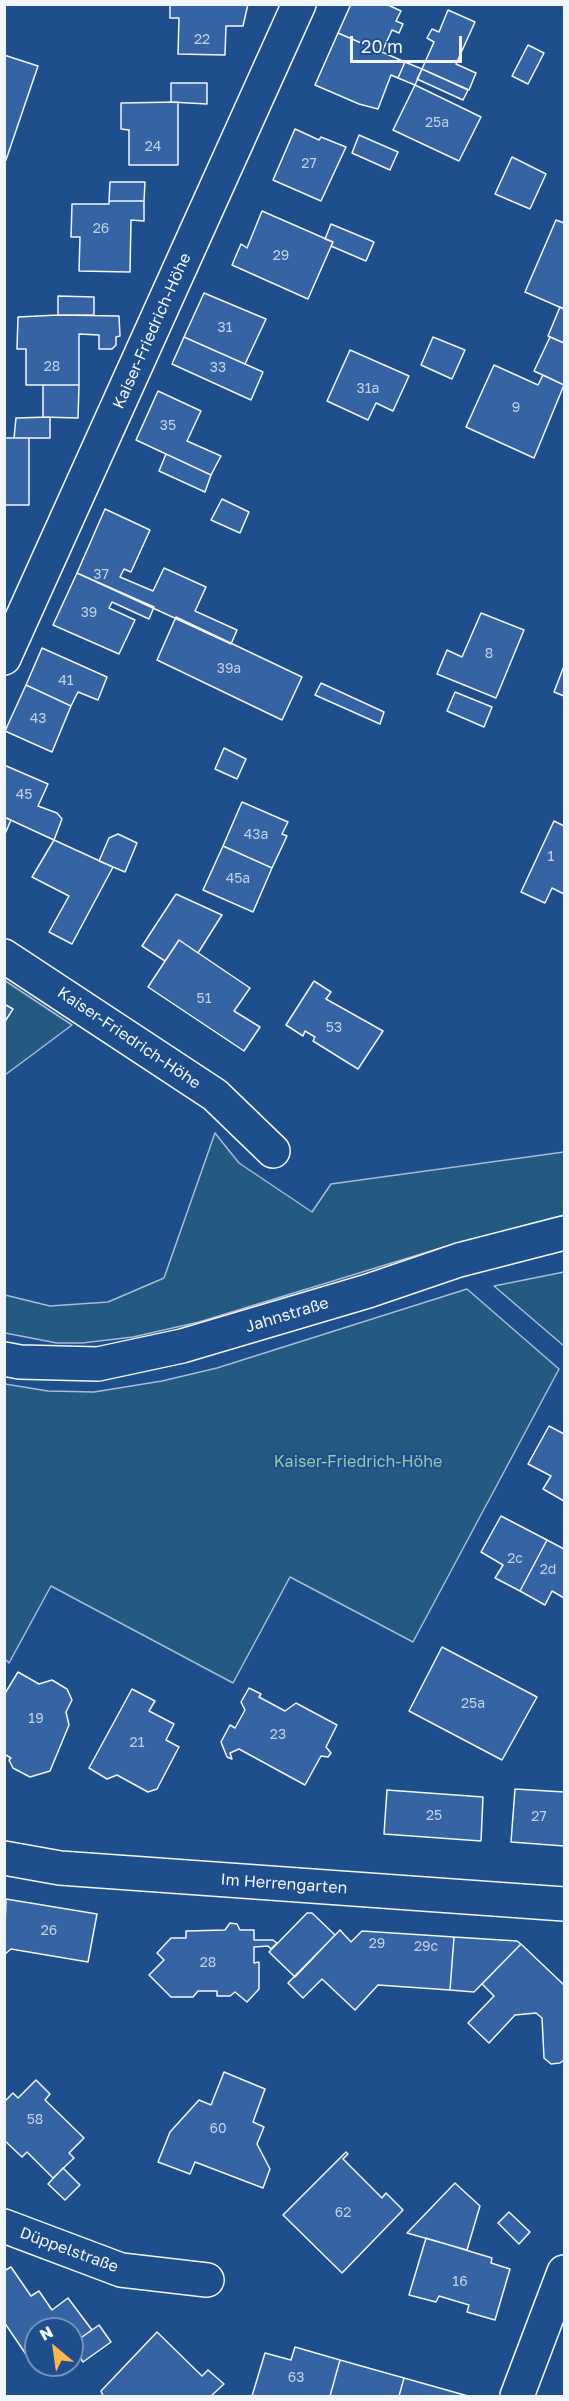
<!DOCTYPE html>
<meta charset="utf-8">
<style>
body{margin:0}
#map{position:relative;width:569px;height:2401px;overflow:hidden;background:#1f4e8c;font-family:"Golos Text",sans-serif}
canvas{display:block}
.frame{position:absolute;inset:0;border:6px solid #f2f6ff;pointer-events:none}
.north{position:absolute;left:24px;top:2317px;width:60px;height:60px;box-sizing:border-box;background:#1f4e8c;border:2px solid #7391ba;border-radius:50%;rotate:331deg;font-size:16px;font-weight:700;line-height:24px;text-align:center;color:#f2f6ff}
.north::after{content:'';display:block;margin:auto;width:21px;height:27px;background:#ffb74d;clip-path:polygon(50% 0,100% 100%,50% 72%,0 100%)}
.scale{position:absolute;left:350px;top:36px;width:112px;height:27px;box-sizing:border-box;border:3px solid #f2f6ff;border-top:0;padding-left:8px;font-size:18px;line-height:21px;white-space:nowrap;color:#f2f6ff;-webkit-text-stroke:4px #1f4e8c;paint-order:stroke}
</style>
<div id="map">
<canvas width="569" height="2401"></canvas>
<div class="frame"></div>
<div class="north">N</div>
<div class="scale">20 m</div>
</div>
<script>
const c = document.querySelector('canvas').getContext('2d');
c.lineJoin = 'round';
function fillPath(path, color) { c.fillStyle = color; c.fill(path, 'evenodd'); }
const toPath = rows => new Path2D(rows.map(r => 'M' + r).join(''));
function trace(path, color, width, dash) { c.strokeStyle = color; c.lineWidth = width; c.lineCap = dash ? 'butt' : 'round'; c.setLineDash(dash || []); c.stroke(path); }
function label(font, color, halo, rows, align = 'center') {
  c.font = font + ' "Golos Text",sans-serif'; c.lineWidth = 4.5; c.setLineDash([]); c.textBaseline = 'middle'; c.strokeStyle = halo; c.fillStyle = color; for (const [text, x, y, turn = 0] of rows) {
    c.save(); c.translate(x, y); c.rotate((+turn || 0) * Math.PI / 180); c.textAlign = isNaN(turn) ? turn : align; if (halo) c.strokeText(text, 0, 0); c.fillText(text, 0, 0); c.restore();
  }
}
const green = toPath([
 [4,980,72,1025,5,1075,4,1075,4,980],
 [215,1133,239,1163,312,1212,331,1184,564,1152,564,1215,444,1247,199,1322,133,1337,82,1343,57,1343,5,1333,5,1295,50,1306,108,1302,164,1278,215,1133],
 [564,1272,564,1346,494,1286,564,1272],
 [467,1289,559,1369,413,1642,290,1577,233,1683,51,1586,9,1663,5,1659,5,1384,48,1391,94,1392,162,1381,217,1368,467,1289]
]);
const building = toPath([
 [170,4,248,4,243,26,226,26,225,55,178,54,179,18,170,18,170,4],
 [351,4,386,4,401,11,396,21,403,24,399,33,392,30,382,52,338,33,351,4],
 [448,10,475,22,456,64,476,73,469,90,422,69,434,42,427,38,432,29,439,32,448,10],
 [338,33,405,62,398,78,391,75,378,109,359,104,315,85,338,33],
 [528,45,544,53,528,84,512,76,528,45],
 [4,55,38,66,6,160,4,160,4,55],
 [405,62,422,69,415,85,398,78,405,62],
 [422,69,468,90,463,100,417,79,422,69],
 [171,83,207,83,207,104,171,102,171,83],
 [415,85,481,117,459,161,393,130,415,85],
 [178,102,178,165,129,165,129,130,121,129,121,103,178,102],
 [295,129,319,140,321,137,346,147,321,201,273,180,295,129],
 [359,135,398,152,390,170,352,153,359,135],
 [512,157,546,174,530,209,495,194,512,157],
 [110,182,145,182,144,201,109,201,110,182],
 [109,201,144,201,144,221,131,220,130,272,79,271,80,237,71,237,72,204,109,204,109,201],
 [262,211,333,242,308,299,232,265,241,244,247,248,262,211],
 [556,220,564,223,564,309,525,292,556,220],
 [331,224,374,242,366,261,331,246,333,242,325,239,331,224],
 [204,293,266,319,245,364,184,337,204,293],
 [58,296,94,297,94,315,58,315,58,296],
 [560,307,564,309,564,343,548,336,560,307],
 [58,315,119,316,120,336,116,337,116,345,112,349,99,349,99,335,79,334,79,385,26,385,26,349,17,349,18,317,58,315],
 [184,337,263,372,251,400,172,364,184,337],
 [433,337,465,350,452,379,421,365,433,337],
 [550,337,564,343,564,385,534,371,550,337],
 [350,350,409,376,393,411,376,403,368,420,327,401,350,350],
 [494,365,538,385,543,375,564,385,534,458,466,427,494,365],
 [43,385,79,385,78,418,43,417,43,385],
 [158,391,201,411,187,441,221,456,211,475,136,440,158,391],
 [50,417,50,438,14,438,16,418,50,417],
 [4,438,29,438,29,505,6,505,4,501,4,438],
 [166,454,211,475,205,492,159,471,166,454],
 [222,499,249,512,240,533,211,520,222,499],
 [105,509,150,530,131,572,124,569,120,577,153,591,164,568,206,587,195,611,237,630,231,644,77,573,105,509],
 [77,573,154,607,149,619,112,602,109,608,135,620,119,654,53,625,77,573],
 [481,613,524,630,496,698,437,674,447,650,462,657,481,613],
 [176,617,302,677,282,720,157,660,176,617],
 [42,648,107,677,98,700,78,692,71,706,26,685,42,648],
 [564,666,564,696,554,692,564,666],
 [321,683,384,712,380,724,315,695,321,683],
 [26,685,71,706,52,752,5,731,26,685],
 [455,692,492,707,484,727,447,711,455,692],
 [224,748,246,759,237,779,215,769,224,748],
 [4,765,48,784,38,806,57,813,62,819,54,840,4,817,4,765],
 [242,802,288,822,282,834,287,836,272,868,223,846,242,802],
 [4,817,11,820,4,836,4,817],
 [554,821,564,826,564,894,552,888,545,903,521,892,554,821],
 [118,834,137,843,125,872,99,861,109,838,118,834],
 [54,840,113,867,72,944,49,932,69,896,32,877,54,840],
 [223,846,272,868,253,912,203,890,223,846],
 [176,894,222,915,198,953,179,940,165,961,142,946,176,894],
 [179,940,250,988,234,1011,260,1027,244,1051,148,987,179,940],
 [314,981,331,992,326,999,383,1031,358,1069,313,1041,315,1037,305,1031,303,1036,286,1025,314,981],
 [4,1004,13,1009,4,1023,4,1004],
 [549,1426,564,1434,564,1501,543,1489,551,1476,528,1464,549,1426],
 [501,1516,547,1540,520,1591,495,1578,503,1565,481,1552,501,1516],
 [547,1540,564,1549,564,1598,552,1591,545,1605,520,1591,547,1540],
 [442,1647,537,1697,502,1760,409,1711,442,1647],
 [18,1672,39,1684,52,1680,67,1689,72,1700,66,1712,69,1725,50,1771,30,1777,13,1768,9,1760,11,1758,4,1754,4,1695,18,1672],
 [249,1688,261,1694,259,1697,285,1711,296,1703,337,1725,326,1747,331,1753,328,1757,321,1756,305,1785,239,1749,230,1753,232,1759,227,1757,221,1742,230,1725,235,1728,245,1710,241,1702,249,1688],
 [132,1689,155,1701,149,1711,174,1724,166,1740,179,1747,157,1789,148,1792,117,1775,107,1779,89,1768,132,1689],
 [515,1789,564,1792,564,1846,511,1842,515,1789],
 [387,1790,483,1797,481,1841,384,1834,387,1790],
 [6,1899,97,1914,88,1962,11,1949,4,1955,6,1899],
 [307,1913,312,1913,335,1935,295,1977,269,1952,307,1913],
 [230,1923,237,1924,240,1930,254,1930,254,1940,273,1940,277,1943,271,1949,268,1946,254,1947,254,1963,259,1962,259,1989,247,2002,235,1992,230,1996,217,1996,217,1991,198,1991,193,1997,171,1997,149,1975,164,1960,157,1953,171,1938,186,1938,186,1931,225,1930,230,1923],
 [340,1930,351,1942,362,1931,454,1937,450,1990,378,1985,355,2010,322,1979,303,1998,288,1983,340,1930],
 [454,1937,517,1941,521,1944,474,1992,450,1990,454,1937],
 [521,1944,564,1985,564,2060,560,2063,551,2064,544,2058,542,2018,536,2013,515,2015,489,2043,468,2023,494,1996,482,1984,521,1944],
 [224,2072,265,2089,253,2122,264,2127,257,2144,270,2169,263,2188,195,2162,190,2174,158,2162,170,2132,199,2100,211,2105,224,2072],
 [36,2080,50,2094,45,2100,84,2138,69,2153,74,2158,53,2178,27,2152,22,2157,4,2140,4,2102,13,2093,18,2098,36,2080],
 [346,2152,348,2154,343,2159,382,2198,386,2193,403,2210,342,2273,283,2215,346,2152],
 [63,2168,80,2185,65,2200,48,2184,63,2168],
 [455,2183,480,2206,467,2250,407,2233,455,2183],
 [509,2212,530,2232,519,2244,498,2223,509,2212],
 [426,2238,492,2258,491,2263,510,2269,495,2320,467,2312,469,2305,439,2296,436,2302,409,2295,426,2238],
 [11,2267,31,2296,39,2291,52,2310,68,2298,92,2330,72,2344,72,2329,36,2329,36,2365,42,2365,36,2369,4,2322,4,2271,11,2267],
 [99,2325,111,2342,83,2362,72,2344,99,2325],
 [157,2332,202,2376,208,2370,224,2384,211,2396,103,2396,101,2391,157,2332],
 [295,2347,340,2360,330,2396,252,2396,265,2353,291,2360,295,2347],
 [340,2360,404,2378,399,2396,330,2396,340,2360],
 [404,2378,468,2396,399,2396,404,2378]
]);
const minor = toPath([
 [4,658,299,4],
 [4,956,215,1095,273,1151],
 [4,1858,60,1868,564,1904],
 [4,2226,121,2270,207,2280],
 [517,2396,564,2272]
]);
const tertiary = toPath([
 [4,1359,20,1362,98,1364,182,1346,368,1291,459,1260,564,1233]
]);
const numberNames = [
 ["22",202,40],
 ["25a",437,123],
 ["24",153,147],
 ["27",309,164],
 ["26",101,229],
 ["29",281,256],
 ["31",225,328],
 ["28",52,367],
 ["33",218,368],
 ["31a",368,389],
 ["9",516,408],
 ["35",168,426],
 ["37",101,575],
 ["39",89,613],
 ["8",489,654],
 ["39a",229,669],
 ["41",66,681],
 ["43",38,719],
 ["45",24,795],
 ["43a",256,835],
 ["1",551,857],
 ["45a",238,879],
 ["51",204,999],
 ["53",334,1028],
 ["2c",515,1559],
 ["2d",548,1570],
 ["25a",473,1704],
 ["19",36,1719],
 ["23",278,1735],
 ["21",137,1743],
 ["25",434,1816],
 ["27",539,1817],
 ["26",49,1931],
 ["29",377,1944],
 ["29c",426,1947],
 ["28",208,1963],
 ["58",35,2120],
 ["60",218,2129],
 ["62",343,2213],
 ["16",460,2282],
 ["63",296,2378]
];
const streetNames = [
 ["Kaiser-Friedrich-Höhe",152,331,-66],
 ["Kaiser-Friedrich-Höhe",129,1038,34],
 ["Jahnstraße",287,1315,-17],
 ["Im Herrengarten",284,1884,4],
 ["Düppelstraße",69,2250,20]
];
const parkNames = [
 ["Kaiser-Friedrich-Höhe",358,1462]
];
fillPath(green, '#245a82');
trace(green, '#a8bbd7', 1.5);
fillPath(building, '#3563a3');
trace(building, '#f2f6ff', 1.5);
trace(minor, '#f2f6ff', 36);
trace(tertiary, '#f2f6ff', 36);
trace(minor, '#1f4e8c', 33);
trace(tertiary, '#1f4e8c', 33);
label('14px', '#c3d1e8', null, numberNames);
label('16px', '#f2f6ff', '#1f4e8c', streetNames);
label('16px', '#97c8a6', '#1f4e8c', parkNames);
</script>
